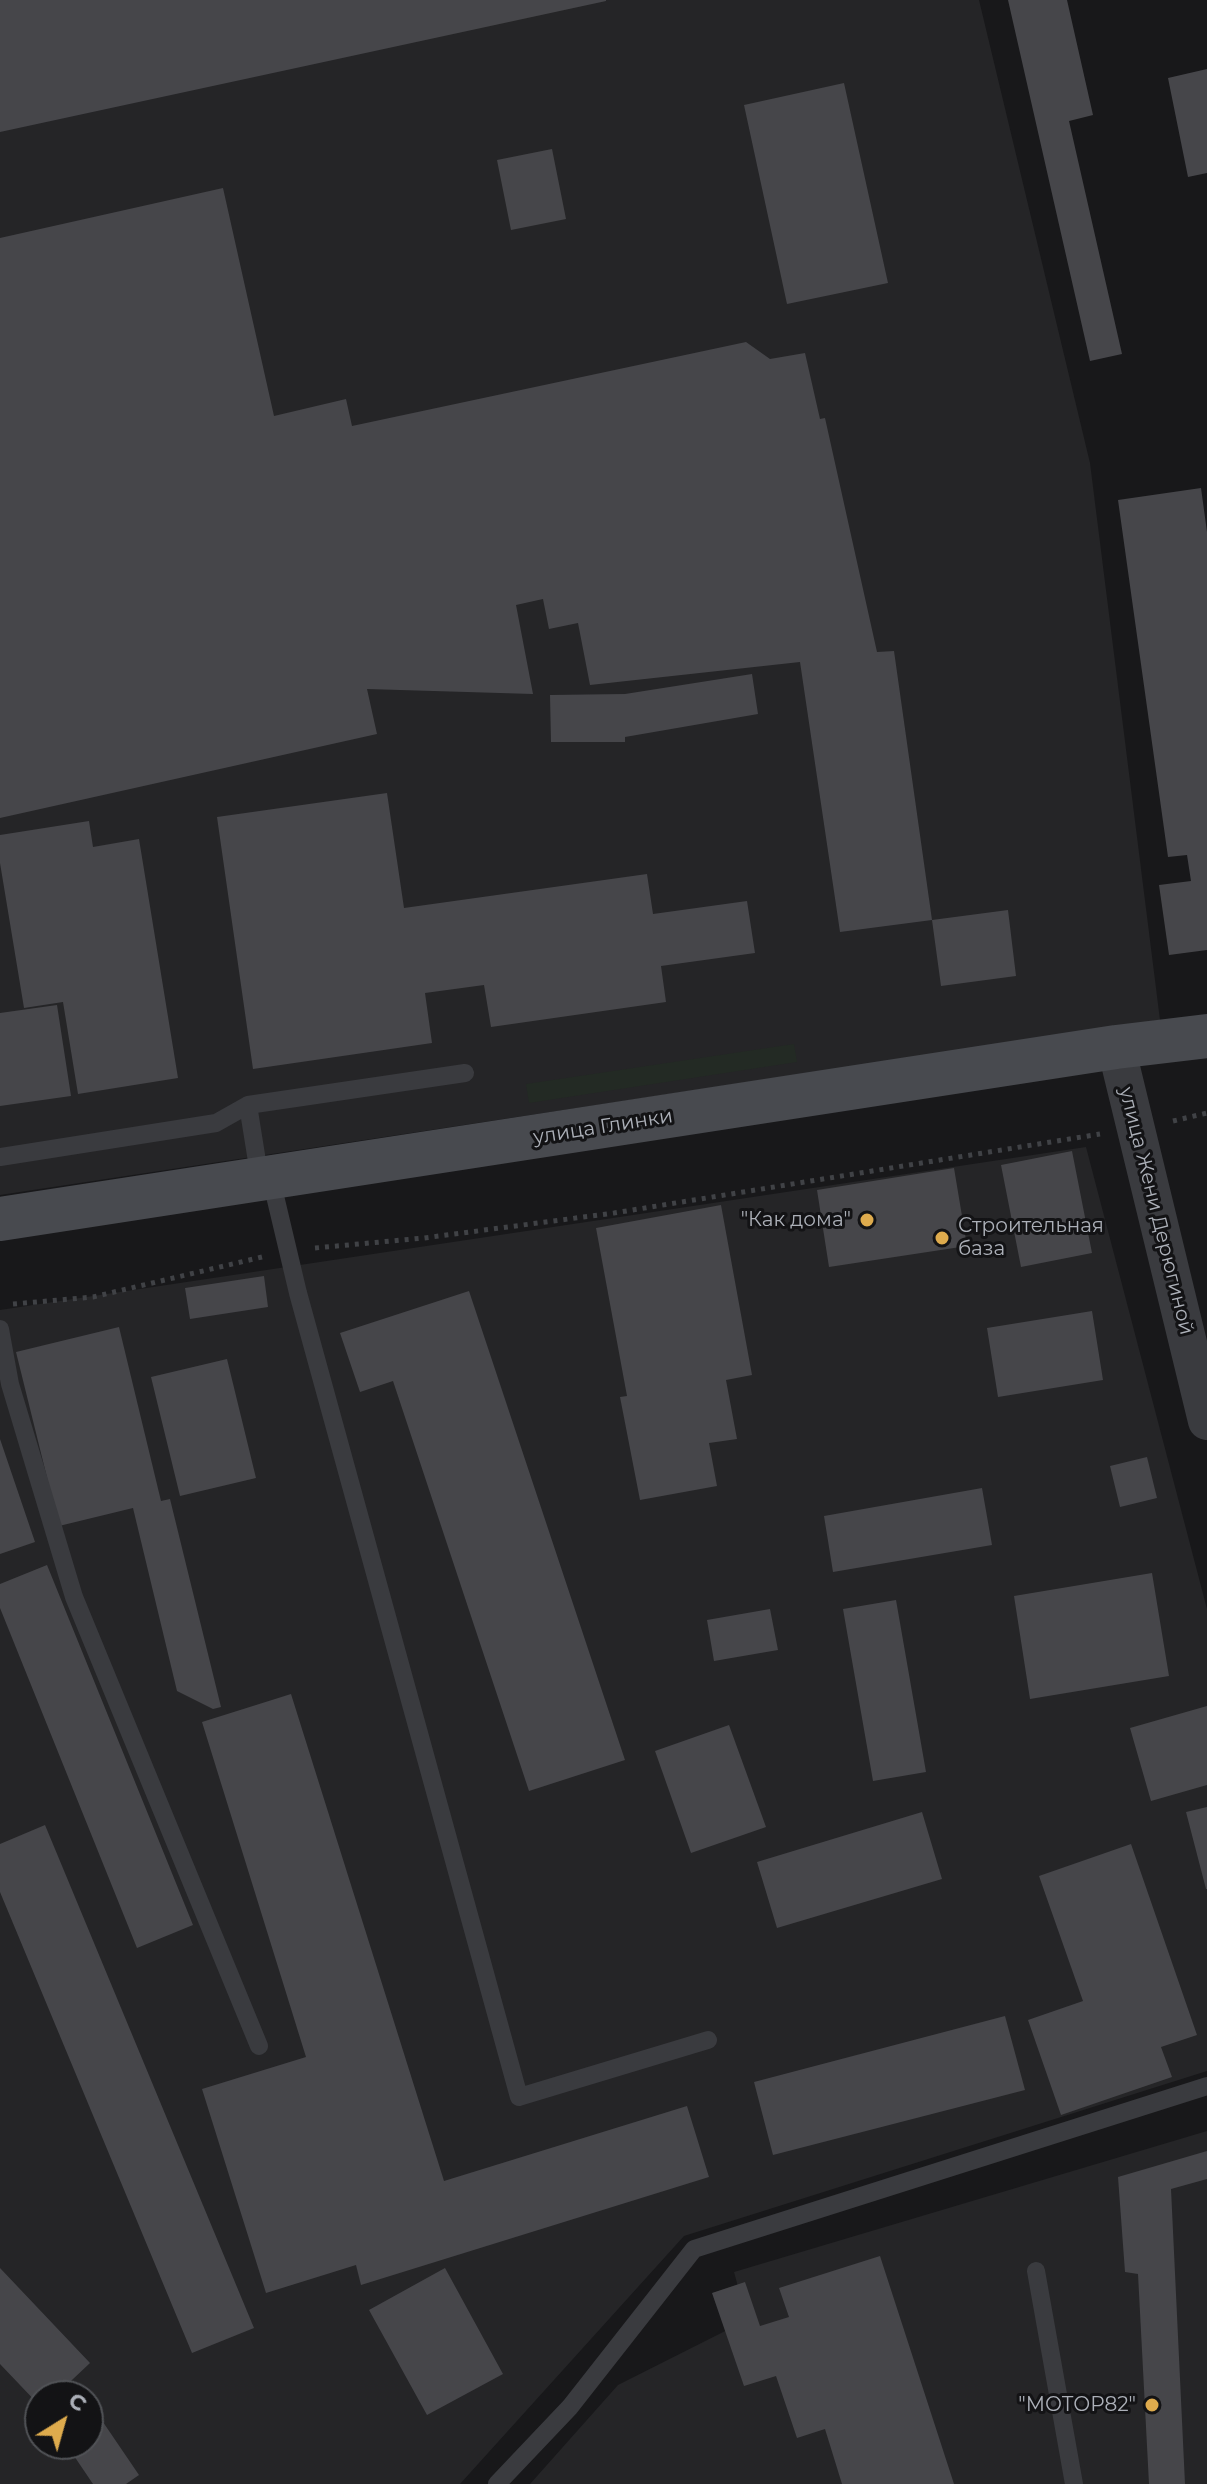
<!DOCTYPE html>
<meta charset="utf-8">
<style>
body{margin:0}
#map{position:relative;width:1207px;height:2484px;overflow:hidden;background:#18181a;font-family:Montserrat,sans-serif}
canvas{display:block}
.north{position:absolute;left:24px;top:2380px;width:80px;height:80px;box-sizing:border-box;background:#131315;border:2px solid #505256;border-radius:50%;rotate:37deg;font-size:22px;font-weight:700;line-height:32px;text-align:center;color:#acb0b8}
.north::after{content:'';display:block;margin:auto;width:28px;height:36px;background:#deab4d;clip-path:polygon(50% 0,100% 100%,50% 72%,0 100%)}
</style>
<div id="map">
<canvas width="1207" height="2484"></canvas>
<div class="north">С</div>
</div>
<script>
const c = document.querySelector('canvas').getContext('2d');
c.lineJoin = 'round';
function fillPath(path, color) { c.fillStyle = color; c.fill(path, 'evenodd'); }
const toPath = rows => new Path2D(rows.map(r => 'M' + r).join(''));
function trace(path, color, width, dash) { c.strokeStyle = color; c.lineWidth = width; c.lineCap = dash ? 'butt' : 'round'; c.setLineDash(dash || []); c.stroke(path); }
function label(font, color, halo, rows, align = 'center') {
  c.font = font + ' Montserrat,sans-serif'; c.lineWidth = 6; c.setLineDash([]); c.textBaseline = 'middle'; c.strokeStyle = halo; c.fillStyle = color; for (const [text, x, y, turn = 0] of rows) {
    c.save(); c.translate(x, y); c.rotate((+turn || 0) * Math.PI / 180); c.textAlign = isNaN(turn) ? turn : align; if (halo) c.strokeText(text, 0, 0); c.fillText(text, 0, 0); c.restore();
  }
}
const built = toPath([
 [0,0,979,0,1090,463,1160,1020,0,1195],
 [1086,1147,1207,1609,1207,2071,684,2236,460,2484,0,2484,0,1310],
 [40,2396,88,2396,88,2444,40,2444],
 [1207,2131,1207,2484,530,2484,618,2385,747,2320,734,2272]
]);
const green = toPath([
 [794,1044,797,1062,529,1103,526,1084]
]);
const building = toPath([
 [0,0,606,0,606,1,0,132],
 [1008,0,1067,0,1093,115,1069,121,1122,354,1090,361],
 [1207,69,1207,173,1188,177,1168,78],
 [844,83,888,283,787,304,744,105],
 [552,149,566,219,511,230,497,160],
 [223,188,274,416,346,399,352,426,746,342,770,359,805,353,820,419,825,418,877,652,894,651,932,920,1008,910,1016,976,941,986,932,920,840,932,800,662,590,685,578,623,549,629,543,599,516,605,533,694,367,689,377,734,0,818,0,238],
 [1201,488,1207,532,1207,950,1169,955,1159,885,1191,881,1187,855,1168,857,1118,500],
 [752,674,758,714,625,737,625,742,551,742,550,695,625,694],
 [387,793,404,908,647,874,653,914,747,901,755,953,661,966,666,1002,491,1027,484,985,425,993,432,1043,253,1069,217,817],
 [89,821,93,847,139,839,178,1078,78,1094,63,1002,24,1008,0,863,0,835],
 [57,1005,71,1096,0,1106,0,1013],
 [1072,1151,1092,1253,1021,1267,1001,1165],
 [954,1168,967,1246,829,1267,817,1190],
 [721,1205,752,1375,726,1380,737,1439,709,1443,717,1486,640,1500,620,1397,627,1396,596,1228],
 [264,1276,268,1307,190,1319,185,1288],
 [469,1291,625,1760,529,1791,393,1381,360,1392,340,1333],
 [1092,1311,1103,1380,998,1397,987,1328],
 [119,1327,161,1501,170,1499,221,1707,213,1709,177,1691,133,1508,59,1526,16,1352],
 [227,1359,256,1478,180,1496,151,1377],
 [0,1439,35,1542,0,1554],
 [1147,1457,1157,1498,1120,1507,1110,1466],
 [982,1488,992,1545,833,1572,824,1516],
 [47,1565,193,1925,137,1948,0,1608,0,1584],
 [1152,1573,1169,1676,1030,1699,1014,1596],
 [896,1600,926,1772,873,1781,843,1609],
 [770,1609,778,1650,714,1661,707,1620],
 [291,1694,444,2181,687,2106,709,2177,361,2285,356,2265,266,2293,202,2089,306,2057,202,1722],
 [1207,1706,1207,1785,1151,1801,1130,1728],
 [729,1725,766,1827,691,1853,655,1751],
 [1207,1807,1207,1889,1206,1889,1186,1812],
 [922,1812,942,1879,777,1928,757,1862],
 [45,1825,254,2328,192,2353,0,1892,0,1844],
 [1131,1844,1197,2035,1161,2047,1172,2077,1061,2115,1028,2020,1083,2001,1039,1876],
 [1005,2016,1025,2090,773,2155,754,2082],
 [1207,2151,1207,2179,1171,2189,1185,2484,1149,2484,1138,2274,1125,2272,1118,2177],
 [880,2256,954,2484,842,2484,825,2429,797,2438,776,2376,744,2386,712,2293,745,2282,760,2326,789,2317,779,2288],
 [0,2268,90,2363,55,2396,40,2396,40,2406,0,2364],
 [445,2268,503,2374,427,2415,369,2310],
 [88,2400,139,2475,126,2484,93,2484,66,2444,88,2444]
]);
const path = toPath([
 [1173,1121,1207,1113],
 [315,1248,424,1238,614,1213,1100,1134],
 [13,1304,93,1297,262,1257]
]);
const lane = toPath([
 [248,1105,260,1180],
 [0,1157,216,1123,248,1105,465,1073],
 [271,1179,298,1293,519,2097,708,2040],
 [0,1329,10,1384,74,1597,259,2046],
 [1036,2271,1074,2484],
 [497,2484,570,2407,694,2249,1207,2086]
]);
const street = toPath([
 [1116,1047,1207,1421]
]);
const secondary = toPath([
 [0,1219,1116,1047,1207,1036]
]);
const markers = [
 [867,1220,8,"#deab4d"],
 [942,1238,8,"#deab4d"],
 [1152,2405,8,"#deab4d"]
];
const streetNames = [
 ["улица Глинки",603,1127,-9],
 ["улица Жени Дерюгиной",1156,1211,76]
];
const poiNames = [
 ["\"Как дома\"",851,1220],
 ["Строительная",958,1226,"left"],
 ["база",958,1249,"left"],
 ["\"МОТОР82\"",1136,2405]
];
fillPath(built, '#252527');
fillPath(green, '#232a24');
fillPath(building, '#46464a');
trace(path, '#404246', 5, [4, 6]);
trace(lane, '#3a3b3f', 18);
trace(street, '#3a3b3f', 38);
trace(secondary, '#484a4f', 44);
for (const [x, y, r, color] of markers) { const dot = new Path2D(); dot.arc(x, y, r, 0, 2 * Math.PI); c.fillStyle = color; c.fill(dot); trace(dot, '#131315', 3); }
label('20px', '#acb0b8', '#131315', streetNames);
label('20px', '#acb0b8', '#131315', poiNames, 'right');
</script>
